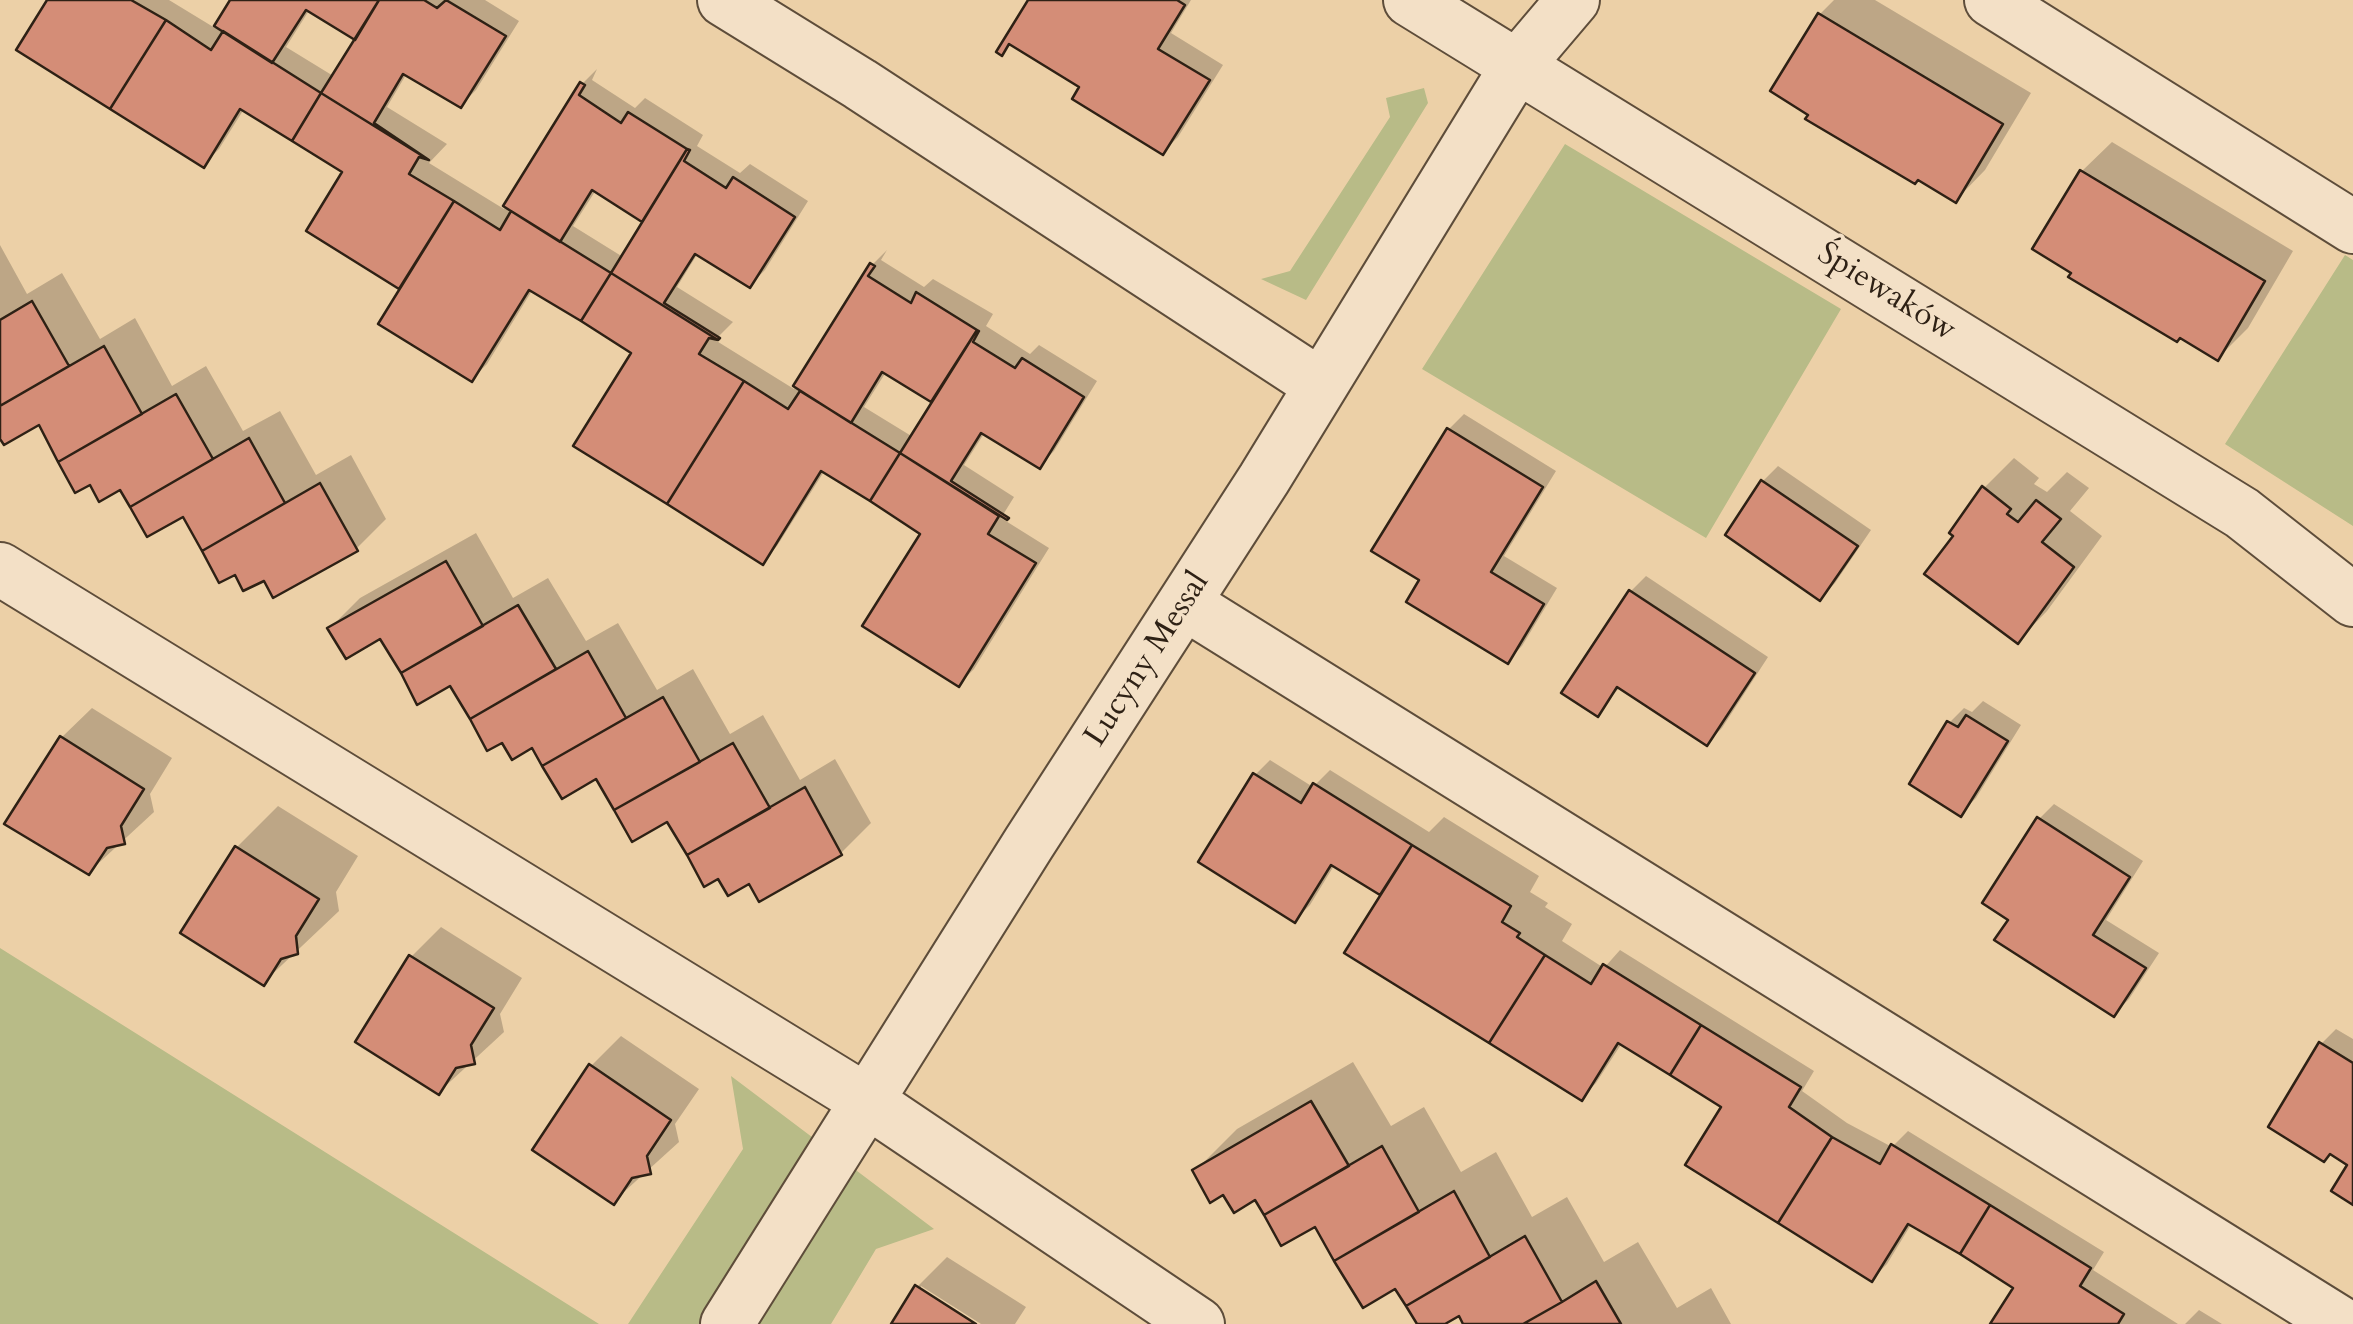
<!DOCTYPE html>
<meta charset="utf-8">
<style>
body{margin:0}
canvas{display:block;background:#ecd0a7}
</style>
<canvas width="2353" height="1324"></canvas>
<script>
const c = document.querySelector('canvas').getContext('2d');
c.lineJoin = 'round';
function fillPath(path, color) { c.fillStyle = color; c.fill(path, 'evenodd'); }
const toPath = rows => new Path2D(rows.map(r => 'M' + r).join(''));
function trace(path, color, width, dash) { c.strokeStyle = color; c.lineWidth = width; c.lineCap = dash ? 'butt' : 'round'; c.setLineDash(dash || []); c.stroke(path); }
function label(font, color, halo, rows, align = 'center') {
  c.font = font + ' Cardo,serif'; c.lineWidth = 8; c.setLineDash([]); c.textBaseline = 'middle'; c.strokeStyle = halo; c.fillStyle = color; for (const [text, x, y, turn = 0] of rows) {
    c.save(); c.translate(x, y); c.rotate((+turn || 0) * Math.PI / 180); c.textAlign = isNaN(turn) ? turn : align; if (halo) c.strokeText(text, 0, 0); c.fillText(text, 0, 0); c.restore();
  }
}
const green = toPath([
 [1424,88,1428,103,1306,300,1261,279,1290,271,1390,117,1386,98],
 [1565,144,1841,309,1706,538,1422,369],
 [2345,255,2353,260,2353,526,2225,444],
 [0,948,599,1324,0,1324],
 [731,1076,934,1229,876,1249,831,1324,628,1324,743,1149]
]);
const shadow = toPath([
 [50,0,169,0,215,28,233,0,485,0,519,21,476,90,461,105,407,73,387,107,447,144,429,163,504,209,582,84,597,69,592,80,635,108,645,98,703,135,697,146,740,173,750,164,808,201,765,270,750,285,698,253,677,287,733,322,715,340,794,389,872,265,887,250,881,260,924,287,933,279,993,314,986,326,1030,354,1039,345,1097,381,1054,451,1039,466,985,432,964,465,1014,497,1001,518,1049,548,974,669,959,684,923,533,825,470,777,546,762,561,635,352,533,289,487,364,472,379,402,288,309,230,346,171,244,109,219,149,204,164],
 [310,9,358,39,335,77,286,47],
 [596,190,645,221,623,257,573,226],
 [886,372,935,402,913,437,864,407],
 [1031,0,1191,0,1171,33,1223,65,1178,137,1163,152,1083,87,1012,42,1002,53],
 [1834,0,1875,0,2031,93,1985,170,1956,200,1820,14],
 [2112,142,2293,251,2248,328,2218,358,2082,171],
 [0,245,27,294,62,273,100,339,135,318,172,386,206,366,243,431,280,411,316,475,351,455,386,519,356,549,265,578,236,571,220,580,184,514,121,487,91,482,40,421,0,434],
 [1464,414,1556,471,1504,556,1557,588,1522,646,1507,661,1422,579,1375,550,1449,429],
 [2014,458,2039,478,2034,484,2047,492,2067,472,2089,488,2070,511,2102,536,2047,611,2018,641,1952,532,1984,488],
 [1778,466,1871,530,1835,583,1820,598,1728,534,1763,481],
 [476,533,513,598,548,578,586,641,618,623,657,690,693,669,730,734,763,715,800,780,835,759,871,823,841,853,760,899,750,880,719,875,668,819,597,776,563,795,533,744,503,739,488,747,451,683,381,636,330,628,360,598],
 [1646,576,1768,657,1722,728,1707,743,1621,686,1597,713,1631,591],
 [1983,701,2021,725,1976,798,1961,813,1949,723,1964,708,1972,712],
 [92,708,172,758,150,794,154,812,89,872,8,823,62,737],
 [1270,760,1313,787,1330,770,1429,832,1444,817,1539,876,1530,892,1548,903,1545,907,1572,924,1562,941,1604,968,1620,950,1814,1071,1802,1091,1847,1123,1892,1147,1908,1131,2104,1252,2093,1270,2178,1324,1993,1324,2016,1287,1912,1223,1887,1264,1872,1279,1725,1106,1622,1043,1596,1083,1581,1098,1388,884,1380,892,1335,864,1310,905,1295,920,1255,775],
 [2054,804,2143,861,2106,920,2159,953,2129,999,2114,1014,2039,819],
 [278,806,358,856,336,892,339,911,264,982,237,847],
 [441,927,522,978,500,1014,504,1032,439,1092,411,957],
 [2336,1029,2353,1039,2353,1202,2350,1165,2321,1044],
 [621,1036,699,1089,675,1124,679,1142,614,1201,591,1066],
 [1353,1062,1391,1126,1424,1107,1461,1172,1496,1152,1532,1217,1567,1197,1604,1262,1638,1242,1677,1308,1711,1288,1731,1324,1466,1324,1460,1313,1440,1324,1420,1324,1396,1286,1316,1223,1256,1196,1224,1192,1196,1170,1237,1129],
 [947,1257,1026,1307,1015,1324,981,1324,921,1286,921,1292,972,1324,894,1324,917,1287],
 [2199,1310,2222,1324,2185,1324]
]);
const building = toPath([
 [47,0,131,0,166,20,110,109,16,50,47,0],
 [230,0,379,0,355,40,306,10,272,63,214,26,230,0],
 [379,0,424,0,437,8,446,0,506,36,461,108,403,74,374,123,429,160,321,93,379,0],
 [1028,0,1177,0,1185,5,1158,49,1210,80,1163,155,1072,99,1079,87,1009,44,1002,56,996,52,1028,0],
 [1818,13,2003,124,1956,203,1918,180,1915,184,1805,119,1808,115,1770,91,1818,13],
 [166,20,211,50,223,31,321,93,292,141,240,109,204,168,110,109,166,20],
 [580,82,585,85,579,95,621,123,628,112,687,149,642,222,592,190,560,242,503,206,580,82],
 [321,93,429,160,419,157,409,174,454,201,399,289,306,231,342,172,292,141,321,93],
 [687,149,690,150,684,161,726,188,733,177,795,217,750,288,695,254,664,303,720,338,718,340,611,273,687,149],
 [2080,170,2265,281,2218,361,2180,338,2177,342,2068,277,2071,273,2032,249,2080,170],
 [454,201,500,230,511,211,611,273,581,321,529,290,472,382,378,324,454,201],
 [870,263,875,266,868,276,911,303,916,292,977,330,931,402,882,372,851,423,793,386,870,263],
 [611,273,718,340,709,338,699,354,744,381,667,504,573,446,631,353,581,321,611,273],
 [32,301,69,366,0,406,0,320,32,301],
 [977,330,979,331,973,342,1015,368,1022,358,1084,397,1040,469,981,433,951,481,1009,518,1007,520,900,453,977,330],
 [104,346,142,414,58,462,39,425,4,445,0,439,0,406,104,346],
 [744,381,788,409,800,391,900,453,870,501,821,471,763,565,667,504,744,381],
 [176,394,213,459,130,507,120,490,99,502,90,485,75,493,58,462,176,394],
 [1447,428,1543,487,1491,572,1544,604,1508,664,1406,602,1419,580,1371,551,1447,428],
 [249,438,285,503,202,551,183,517,147,537,130,507,249,438],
 [900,453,999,516,988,534,1036,563,959,687,862,626,920,534,870,501,900,453],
 [1761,480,1858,546,1820,601,1725,535,1761,480],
 [320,483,358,551,273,598,264,581,243,591,235,575,219,583,202,551,320,483],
 [1982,486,2011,509,2007,514,2018,522,2036,500,2061,519,2042,542,2074,567,2018,644,1924,574,1953,536,1949,533,1982,486],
 [446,561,483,626,401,673,380,639,346,659,327,628,446,561],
 [1629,590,1755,673,1707,746,1617,687,1598,717,1561,693,1629,590],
 [518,605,556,669,470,719,450,686,417,705,401,673,518,605],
 [588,651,626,718,542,766,532,748,512,760,502,743,487,751,470,719,588,651],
 [663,697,700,762,614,810,596,779,562,799,542,766,663,697],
 [1966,715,2008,741,1961,817,1909,784,1947,721,1958,727,1966,715],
 [60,736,144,789,121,826,125,844,107,848,89,875,4,824,60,736],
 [733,743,770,808,687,855,667,822,632,842,614,810,733,743],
 [1253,773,1301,803,1313,783,1412,845,1380,895,1331,865,1295,923,1198,862,1253,773],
 [805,787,842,855,759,902,749,884,728,896,718,879,704,887,687,855,805,787],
 [2037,817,2130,877,2093,935,2146,968,2114,1017,1994,940,2008,920,1982,903,2037,817],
 [1412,845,1511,906,1502,922,1520,933,1517,937,1545,955,1489,1043,1344,953,1412,845],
 [235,846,319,899,296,936,298,954,281,959,264,986,180,933,235,846],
 [409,955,494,1008,471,1045,475,1064,456,1068,439,1095,355,1042,409,955],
 [1545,955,1591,984,1603,964,1701,1025,1670,1075,1618,1043,1582,1101,1489,1043,1545,955],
 [1701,1025,1801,1087,1789,1107,1832,1137,1778,1223,1685,1165,1721,1107,1670,1075,1701,1025],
 [2319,1042,2353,1063,2353,1205,2331,1191,2347,1165,2330,1154,2324,1162,2268,1127,2319,1042],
 [589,1064,671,1120,647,1156,651,1174,632,1178,614,1205,532,1150,589,1064],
 [1311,1101,1349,1166,1264,1215,1255,1200,1234,1213,1223,1195,1210,1203,1192,1170,1311,1101],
 [1832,1137,1880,1164,1891,1144,1990,1205,1960,1254,1908,1224,1872,1282,1778,1223,1832,1137],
 [1382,1146,1419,1212,1334,1261,1315,1227,1281,1246,1264,1215,1382,1146],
 [1454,1191,1490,1257,1406,1306,1395,1289,1363,1308,1334,1261,1454,1191],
 [1990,1205,2091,1268,2080,1286,2124,1314,2118,1324,1990,1324,2013,1288,1960,1254,1990,1205],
 [1525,1236,1562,1302,1523,1324,1463,1324,1459,1316,1445,1324,1417,1324,1406,1306,1525,1236],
 [1596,1281,1621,1324,1523,1324,1562,1302,1596,1281],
 [915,1285,976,1324,891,1324,915,1285]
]);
const street = toPath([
 [724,0,860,84,1319,384],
 [1410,0,2242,513,2353,600],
 [1991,0,2353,227],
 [0,569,867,1101,1198,1324],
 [1184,603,2342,1324],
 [727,1324,1029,843,1264,479,1517,66,1573,0]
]);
const streetNames = [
 ["Śpiewaków",1886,293,32],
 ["Lucyny Messal",1148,660,-57]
];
fillPath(green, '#b8bb87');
fillPath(shadow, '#0003');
fillPath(building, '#d48d77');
trace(building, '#2e2115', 2.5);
trace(street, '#5e4d3a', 56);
trace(street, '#f3e0c6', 52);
label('32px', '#2e2115', '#f3e0c6', streetNames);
</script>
